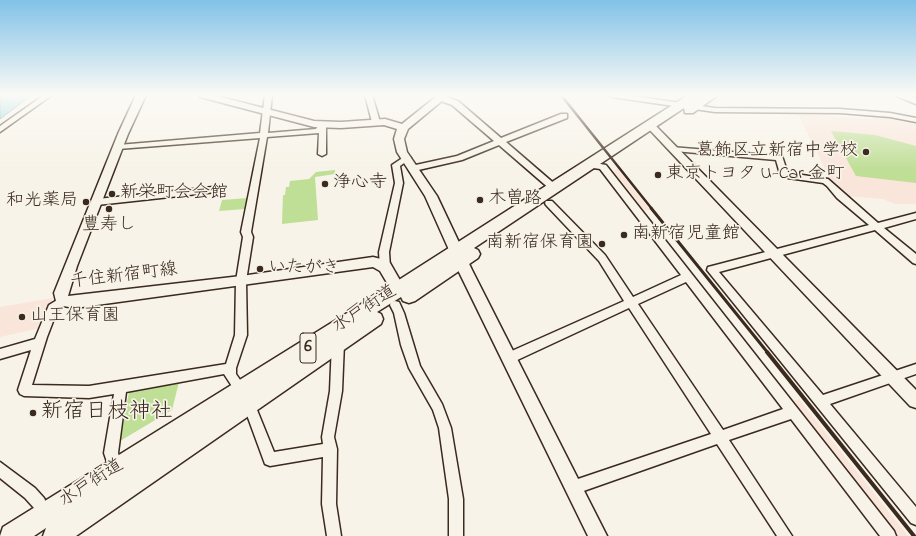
<!DOCTYPE html>
<meta charset="utf-8">
<style>
body{margin:0}
canvas{display:block;background:#f7f3e8}
</style>
<canvas width="916" height="536"></canvas>
<script>
const c = document.querySelector('canvas').getContext('2d');
c.lineJoin = 'round';
function fillPath(path, color) { c.fillStyle = color; c.fill(path, 'evenodd'); }
const toPath = rows => new Path2D(rows.map(r => 'M' + r).join(''));
function trace(path, color, width, dash) { c.strokeStyle = color; c.lineWidth = width; c.lineCap = dash ? 'butt' : 'round'; c.setLineDash(dash || []); c.stroke(path); }
function label(font, color, halo, rows, align = 'center') {
  c.font = font + ' "Indie Flower","Klee One",sans-serif'; c.lineWidth = 3.5; c.setLineDash([]); c.textBaseline = 'middle'; c.strokeStyle = halo; c.fillStyle = color; for (const [text, x, y, turn = 0] of rows) {
    c.save(); c.translate(x, y); c.rotate((+turn || 0) * Math.PI / 180); c.textAlign = isNaN(turn) ? turn : align; if (halo) c.strokeText(text, 0, 0); c.fillText(text, 0, 0); c.restore();
  }
}
const built = toPath([
 [798,114,872,119,871,116,916,123,916,204,895,204,883,199,845,196,831,181],
 [617,168,650,210,645,211,614,172],
 [53,298,40,328,0,337,0,307],
 [799,399,908,536,894,536,791,402]
]);
const green = toPath([
 [831,131,875,135,916,146,916,183,856,176],
 [335,170,335,174,315,177,318,220,282,224,283,195,285,195,286,187,289,187,290,181,309,179,316,172],
 [248,198,245,209,219,211,222,200],
 [179,382,172,410,120,441,129,392,133,389]
]);
const water = toPath([
 [0,95,32,95,0,119,0,95]
]);
const street = toPath([
 [44,95,52,95,0,132,0,126,44,95],
 [265,95,272,95,268,133,316,129,320,123,326,123,326,154,322,156,318,154,319,133,267,137,251,232,253,237,246,281,247,335,236,368,236,374,247,390,245,394,241,396,237,394,224,374,126,392,118,453,123,469,121,474,116,476,111,474,104,453,114,394,89,398,24,396,20,394,18,390,31,350,0,359,0,349,35,339,49,305,62,297,66,298,67,301,57,311,47,337,32,385,89,386,226,364,235,335,236,281,243,237,241,232,260,138,118,149,114,147,118,145,260,133,265,95],
 [365,95,372,95,380,122,379,124,373,124,372,122,365,95],
 [608,95,626,95,715,108,840,109,890,113,916,118,916,122,890,117,840,113,715,112,612,97,608,95],
 [438,96,444,96,458,101,501,138,561,114,567,114,567,118,506,142,557,186,558,188,557,190,551,190,499,145,462,160,414,171,411,170,411,166,457,156,494,141,452,105,438,100,438,96],
 [671,147,782,156,787,171,790,173,828,179,878,223,916,213,916,219,884,228,916,254,916,264,913,263,875,230,719,272,823,395,916,364,916,374,830,404,916,507,916,525,911,523,707,270,708,267,712,266,869,225,837,198,827,186,823,183,788,178,780,174,776,160,674,151,671,151,671,147],
 [407,155,411,158,400,166,403,183,389,252,390,267,389,270,385,271,381,270,380,267,379,252,395,183,392,165,407,155],
 [590,162,606,165,894,531,896,536,880,536,791,419,729,440,792,536,777,536,717,444,575,494,570,492,568,487,570,482,575,480,711,434,629,308,513,362,509,363,505,362,503,358,505,354,624,301,599,261,546,205,545,203,546,201,552,201,605,255,633,297,681,275,600,169,587,167,586,165,590,162],
 [686,282,783,409,723,430,638,304,686,282],
 [213,187,216,188,217,190,216,192,97,205,93,202,97,199,213,187],
 [395,301,399,302,404,313,420,366,442,404,451,428,463,499,463,536,449,536,449,499,439,428,433,410,409,368,401,345,394,313,390,305,391,302,395,301],
 [338,338,342,340,344,343,342,391,334,437,337,449,336,504,341,536,327,536,322,504,323,457,270,466,265,464,243,404,245,400,249,398,253,400,274,452,323,444,322,437,330,391,332,343,334,340,338,338],
 [0,462,35,488,44,498,52,515,50,520,45,522,40,520,34,508,25,498,0,478,0,462]
]);
const secondary = toPath([
 [136,95,146,95,128,134,77,266,68,296,241,276,373,257,385,260,390,263,405,289,403,293,398,294,393,293,380,271,373,267,75,308,57,305,54,293,118,134,136,95],
 [198,95,213,95,314,121,341,122,385,119,402,124,438,95,449,95,408,129,404,139,407,152,437,196,472,270,607,536,588,536,458,270,425,196,397,152,394,139,397,129,384,125,341,128,314,127,200,97,198,95],
 [894,95,907,95,916,98,916,104,894,95],
 [650,122,653,123,916,390,916,408,910,406,647,127,645,125,647,123,650,122]
]);
const highway = toPath([
 [688,95,702,95,701,97,704,95,718,95,693,113,685,113,684,108,474,248,478,250,480,254,478,258,415,301,409,303,403,301,401,297,377,312,381,314,383,319,381,324,76,536,43,536,46,528,34,536,0,536,3,527,344,315,688,95]
]);
const railFar2 = toPath([
 [561,95,652,209]
]);
const railFar1 = toPath([
 [651,208,768,353]
]);
const rail = toPath([
 [767,352,914,536]
]);
const markers = [
 [866,152,4,"#3b2a1e"],
 [658,175,4,"#3b2a1e"],
 [325,184,4,"#3b2a1e"],
 [112,194,4,"#3b2a1e"],
 [480,200,4,"#3b2a1e"],
 [86,202,4,"#3b2a1e"],
 [109,209,4,"#3b2a1e"],
 [624,235,4,"#3b2a1e"],
 [602,244,4,"#3b2a1e"],
 [260,269,4,"#3b2a1e"],
 [22,317,4,"#3b2a1e"],
 [33,413,4,"#3b2a1e"]
];
const shields = [
 [308,348,16]
];
const shieldNames = [
 ["6",308,348]
];
const poiNames = [
 ["葛飾区立新宿中学校",858,152,"right"],
 ["東京トヨタ U-Car 金町",666,175],
 ["浄心寺",333,184],
 ["新栄町会会館",120,194],
 ["木曽路",488,200],
 ["和光薬局",78,202,"right"],
 ["豊寿し",109,226,"center"],
 ["南新宿児童館",632,235],
 ["南新宿保育園",594,244,"right"],
 ["いたがき",268,269],
 ["山王保育園",30,317]
];
const streetNames = [
 ["千住新宿町線",124,277,-7],
 ["水戸街道",365,310,-33],
 ["水戸街道",92,484,-33]
];
const nearPoinames = [
 ["新宿日枝神社",41,413]
];
fillPath(built, '#f9e5da');
fillPath(green, '#bfde96');
fillPath(water, '#88d6e7');
trace(water, '#699197', 1);
trace(street, '#3b2a1e', 3);
trace(secondary, '#3b2a1e', 3);
trace(highway, '#3b2a1e', 3);
fillPath(street, '#f7f3e8');
fillPath(secondary, '#f7f3e8');
fillPath(highway, '#f7f3e8');
trace(railFar2, '#3b2a1e', 2.5);
trace(railFar1, '#3b2a1e', 3);
trace(rail, '#3b2a1e', 4);
const sky = c.createLinearGradient(0, 0, 0, 170);
sky.addColorStop(0, '#81c2e8');
sky.addColorStop(0.56, '#fbfaf5');
sky.addColorStop(1, '#fbfaf500');
c.fillStyle = sky;
c.fillRect(0, 0, 916, 170);
for (const [x, y, r, color] of markers) { const dot = new Path2D(); dot.arc(x, y, r, 0, 2 * Math.PI); c.fillStyle = color; c.fill(dot); trace(dot, '#f7f3e8', 1.5); }
for (const [x, y, w] of shields) { const box = new Path2D(); box.roundRect(x - w / 2, y - 15, w, 30, 3); c.fillStyle = '#f7f3e8'; c.fill(box); trace(box, '#3b2a1e', 1); }
label('bold 17px', '#3b2a1e', null, shieldNames);
label('18px', '#3b2a1e', '#f7f3e8', poiNames, 'left');
label('18px', '#3b2a1e', '#f7f3e8', streetNames);
label('22px', '#3b2a1e', '#f7f3e8', nearPoinames, 'left');
</script>
